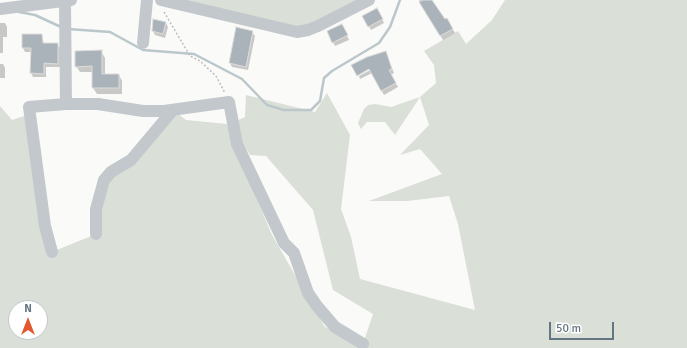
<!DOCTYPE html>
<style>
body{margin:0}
#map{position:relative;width:687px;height:348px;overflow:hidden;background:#fafaf8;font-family:Signika,sans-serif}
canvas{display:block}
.north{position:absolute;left:8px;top:300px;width:40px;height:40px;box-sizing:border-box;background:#fff;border:1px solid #c1c8cd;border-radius:50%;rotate:0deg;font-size:11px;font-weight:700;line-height:16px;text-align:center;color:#657683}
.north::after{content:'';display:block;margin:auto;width:14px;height:18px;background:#e4572e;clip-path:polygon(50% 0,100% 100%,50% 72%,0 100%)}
.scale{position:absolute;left:549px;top:322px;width:65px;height:18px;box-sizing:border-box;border:2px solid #657683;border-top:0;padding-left:5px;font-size:12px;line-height:14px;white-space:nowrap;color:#657683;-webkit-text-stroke:3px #fff;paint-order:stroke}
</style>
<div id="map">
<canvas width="687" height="348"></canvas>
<div class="north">N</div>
<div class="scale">50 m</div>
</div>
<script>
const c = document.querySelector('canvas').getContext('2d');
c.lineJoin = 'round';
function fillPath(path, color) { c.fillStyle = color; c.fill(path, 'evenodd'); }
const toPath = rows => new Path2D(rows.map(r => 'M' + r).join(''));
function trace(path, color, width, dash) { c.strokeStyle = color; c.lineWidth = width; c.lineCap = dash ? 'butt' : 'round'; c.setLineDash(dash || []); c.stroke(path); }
const green = toPath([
 [188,0,361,0,308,30,183,5],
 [505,0,687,0,687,348,0,348,0,106,12,120,30,114,52,252,96,234,101,188,173,110,186,120,227,124,234,145,272,235,325,327,363,344,373,314,333,290,313,210,266,156,250,155,241,141,236,121,245,117,246,95,315,112,327,93,350,135,341,209,351,237,360,279,475,310,458,224,449,196,407,201,369,201,442,174,420,149,400,155,429,125,420,97,395,135,385,122,367,122,361,129,358,123,364,109,368,105,375,104,391,107,420,97,436,83,434,65,424,51,458,31,466,44,492,20],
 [16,308,40,308,40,332,16,332]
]);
const shadow = toPath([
 [419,0,431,0,445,20,447,19,455,33,443,40],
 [377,9,384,23,371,30,363,16],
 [0,23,5,23,7,27,7,37,3,37,3,53,0,53],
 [166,23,168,27,165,38,155,35,153,31],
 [344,29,349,40,335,46,333,42],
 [252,32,255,36,248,70,232,67,230,63],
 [42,35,44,44,57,44,60,48,60,67,46,67,46,77,33,77,31,73,32,52,25,52,23,48],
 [101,51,105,58,105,75,119,75,122,81,122,94,97,94,93,88,93,72,80,72,76,66],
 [385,52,394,73,391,75,398,87,384,95,372,73,360,79,359,76,374,68],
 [0,64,3,64,5,68,5,78,0,78]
]);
const stream = toPath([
 [19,12,35,15,61,27],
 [68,29,110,32,143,50,194,54,242,79,267,105,284,110,311,110,320,101,324,78,332,71,379,43,390,27,400,0]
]);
const building = toPath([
 [423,0,432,0,445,19,447,18,453,29,440,36,419,2,423,0],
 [377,8,383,19,368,27,362,16,377,8],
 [153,19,166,22,163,34,152,31,153,19],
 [342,24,348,35,332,43,327,31,342,24],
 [236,27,253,31,246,67,229,63,236,27],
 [22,34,42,34,43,43,58,43,58,64,44,63,44,74,30,73,31,48,22,48,22,34],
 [102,50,102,74,119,74,119,88,92,88,92,66,75,67,75,51,102,50],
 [386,51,392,69,389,70,396,83,381,91,369,69,357,76,351,65,367,57,386,51]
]);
const path = toPath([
 [164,12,190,56,200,61,216,76,225,93]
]);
const minor = toPath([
 [161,0,297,32,308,30,318,26,369,0],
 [65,2,66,104],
 [0,9,71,0],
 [143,43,147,0],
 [96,234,96,209,104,180,111,172,131,160,173,110],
 [52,252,45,226,29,107,66,104,98,104,143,111,164,111,229,102,237,144,284,243,294,253,308,293,317,306,335,327,363,344]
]);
fillPath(green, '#dadfd7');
fillPath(shadow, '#0003');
trace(stream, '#bbc7cb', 2.5);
fillPath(building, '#aab3b9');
trace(building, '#dcdcda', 1);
trace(path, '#bbbfc2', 1.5, [2, 2]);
trace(minor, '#c3c8cc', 12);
</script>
